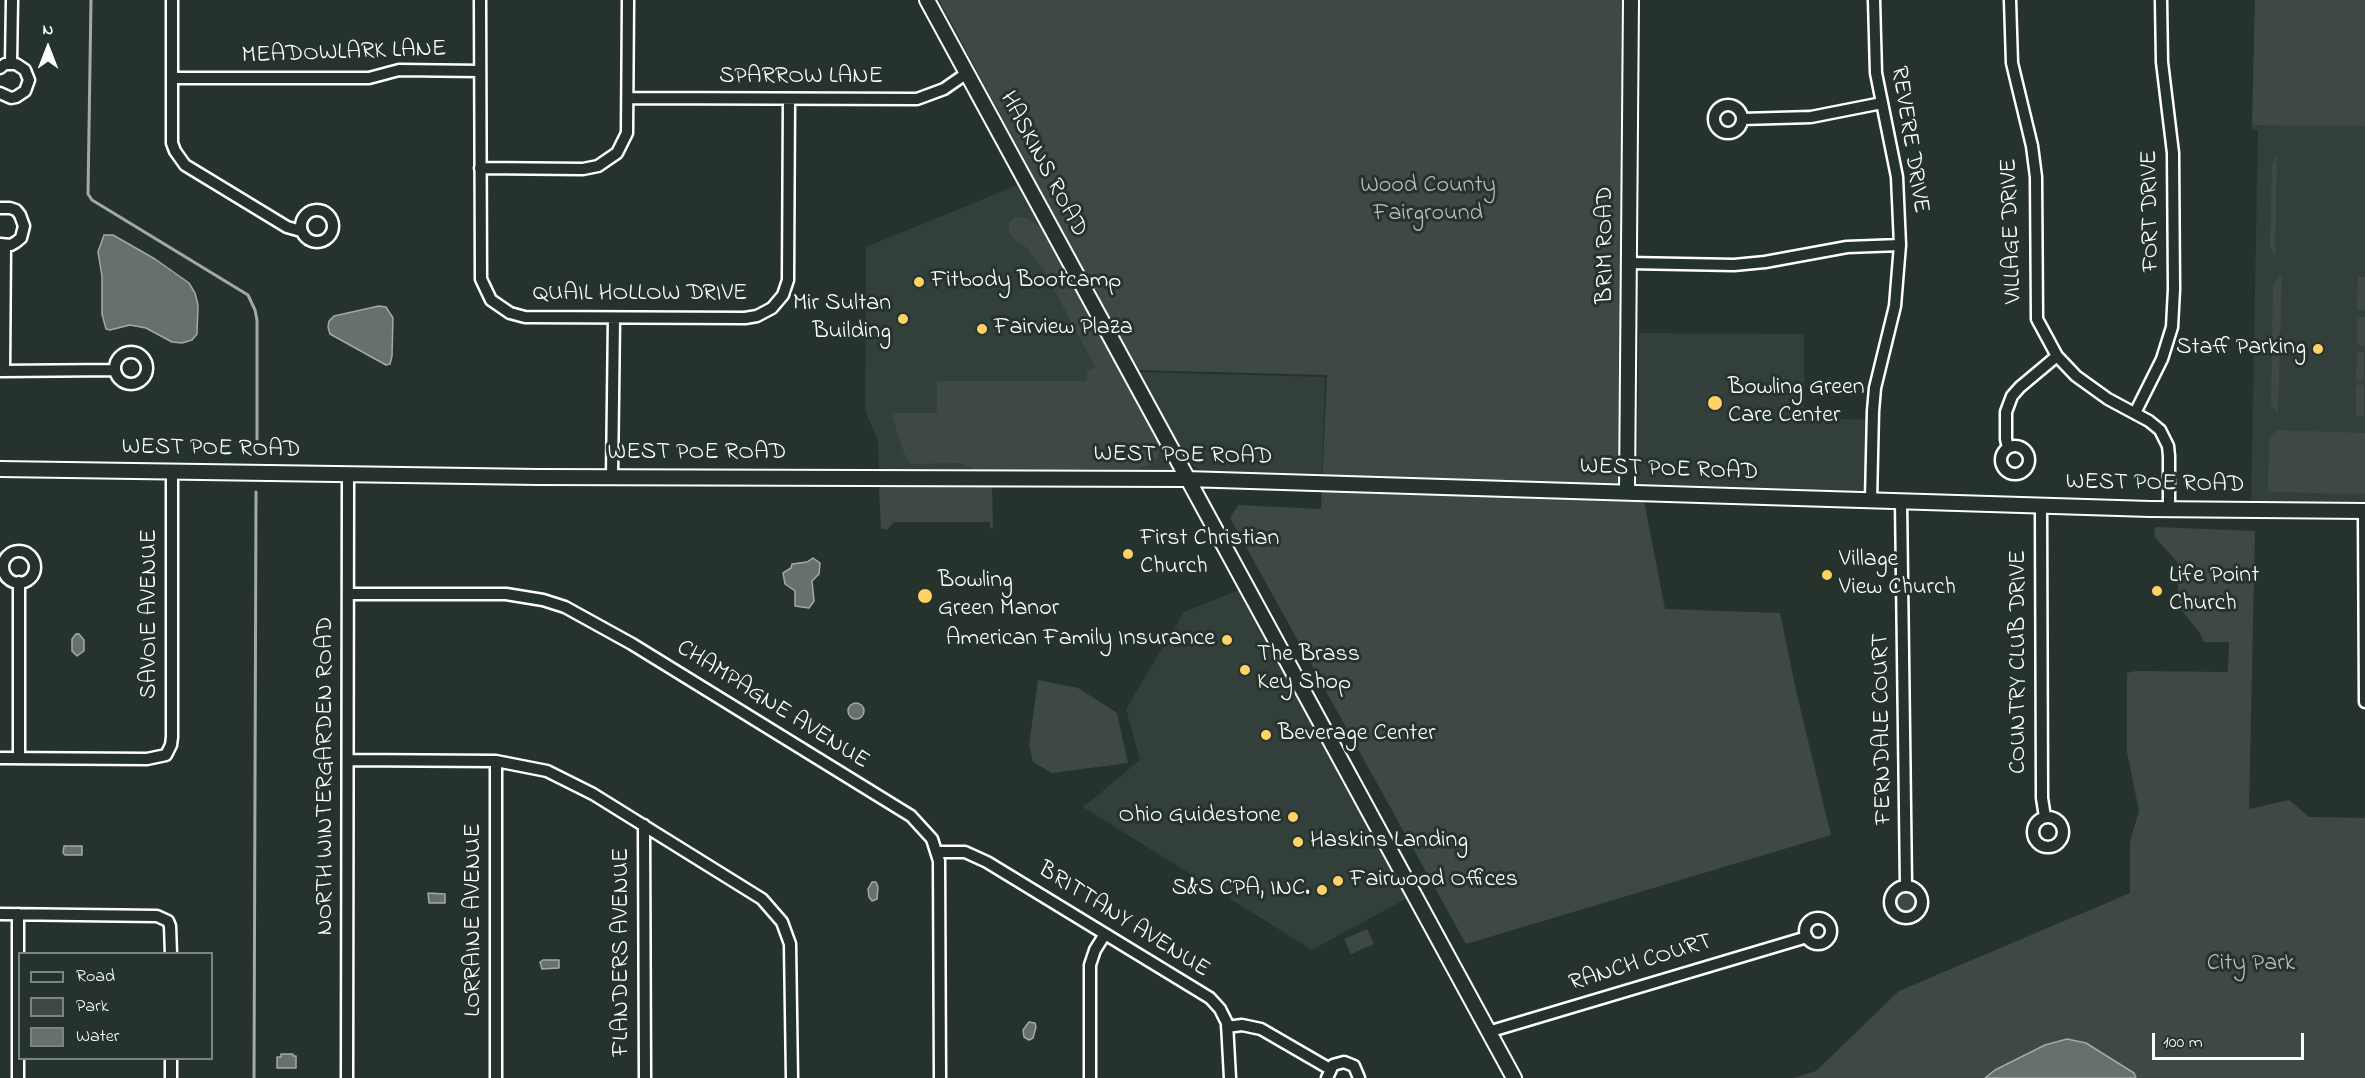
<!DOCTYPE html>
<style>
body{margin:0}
#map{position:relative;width:2365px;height:1078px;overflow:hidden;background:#26332d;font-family:"Indie Flower",sans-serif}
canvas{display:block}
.legend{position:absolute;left:18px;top:952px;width:195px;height:108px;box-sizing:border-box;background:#26332d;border:2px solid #7d8581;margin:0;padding:8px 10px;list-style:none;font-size:18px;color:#fff}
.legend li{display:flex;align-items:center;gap:12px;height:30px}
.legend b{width:30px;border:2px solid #7d8581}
.north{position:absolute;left:18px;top:18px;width:60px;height:60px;-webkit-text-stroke:4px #26332d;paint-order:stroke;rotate:0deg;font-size:16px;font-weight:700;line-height:24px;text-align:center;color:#fff}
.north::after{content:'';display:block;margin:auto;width:21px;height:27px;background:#fff;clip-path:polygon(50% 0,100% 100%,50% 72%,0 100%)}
.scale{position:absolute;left:2152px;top:1033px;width:152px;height:27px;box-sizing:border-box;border:3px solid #fff;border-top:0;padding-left:8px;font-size:18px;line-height:21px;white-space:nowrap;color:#fff;-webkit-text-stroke:4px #26332d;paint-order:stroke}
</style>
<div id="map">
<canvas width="2365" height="1078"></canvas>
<ul class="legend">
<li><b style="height:8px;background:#26332d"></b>Road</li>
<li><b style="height:16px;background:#3e4944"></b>Park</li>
<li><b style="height:16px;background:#67706c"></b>Water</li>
</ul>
<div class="north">N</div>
<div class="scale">100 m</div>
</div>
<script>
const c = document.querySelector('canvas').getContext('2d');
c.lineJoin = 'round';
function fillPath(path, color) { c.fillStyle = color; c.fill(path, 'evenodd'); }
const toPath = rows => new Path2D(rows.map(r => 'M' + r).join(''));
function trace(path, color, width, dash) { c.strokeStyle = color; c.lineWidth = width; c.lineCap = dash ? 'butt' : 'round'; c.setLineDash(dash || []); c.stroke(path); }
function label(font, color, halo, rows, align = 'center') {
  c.font = font + ' "Indie Flower",sans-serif'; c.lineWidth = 6; c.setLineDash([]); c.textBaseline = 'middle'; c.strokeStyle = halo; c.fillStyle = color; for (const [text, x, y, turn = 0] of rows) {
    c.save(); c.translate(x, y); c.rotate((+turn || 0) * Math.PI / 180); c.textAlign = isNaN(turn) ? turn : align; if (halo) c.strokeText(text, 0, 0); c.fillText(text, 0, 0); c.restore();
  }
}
const built = toPath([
 [2255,0,2365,0,2365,511,2259,510,2251,503,2258,130,2252,130],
 [1020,184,1179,475,879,469,878,441,865,410,866,247],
 [1639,333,1804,334,1804,418,1878,420,1878,494,1637,483],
 [1138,372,1325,377,1322,474,1202,471,1185,460],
 [1242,589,1409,897,1312,950,1083,807,1140,760,1126,709,1184,612]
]);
const green = toPath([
 [939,0,1631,0,1627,491,1644,501,1665,609,1780,613,1797,695,1831,835,1466,944,1230,518,1238,505,1321,509,1327,375,1137,370],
 [2255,0,2365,0,2365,126,2252,125],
 [2277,155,2275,256,2270,247,2272,164],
 [1016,217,1027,218,1040,227,1158,440,1159,452,1157,459,1148,465,1136,469,979,471,960,463,911,464,904,453,891,413,937,413,937,381,1087,381,1087,372,1095,367,1043,268,1026,247,1016,241,1009,233,1009,222],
 [2282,274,2278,414,2271,404,2273,283],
 [2358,277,2365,277,2365,310,2357,310],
 [2357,317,2365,317,2365,346,2357,345],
 [2357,352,2364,352,2364,381,2356,381],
 [2356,385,2364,385,2364,416,2356,417],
 [2278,430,2365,433,2365,494,2268,492,2269,437],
 [884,485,992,485,993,529,990,528,990,522,894,522,887,530,881,528,879,486],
 [2155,527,2255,531,2249,809,2289,800,2309,817,2365,818,2365,1078,1794,1078,1816,1071,1899,991,2130,893,2130,841,2139,811,2127,752,2127,673,2136,671,2228,672,2229,642,2204,642,2200,633,2179,607,2177,562,2154,536],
 [1038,680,1078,688,1117,713,1128,763,1052,773,1033,762,1029,745],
 '1896 901a10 10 0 1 1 20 0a10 10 0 1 1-20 0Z',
 [1367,929,1374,944,1351,954,1344,939]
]);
const water = toPath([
 [104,235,113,235,155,259,189,283,195,293,198,305,197,334,192,340,182,343,172,342,146,328,130,325,110,330,106,329,102,314,102,276,98,252,104,235],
 [379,306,386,307,393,318,392,356,390,364,386,365,330,334,328,327,329,321,334,316,379,306],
 [813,558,820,563,819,574,812,581,814,601,809,608,795,606,795,591,785,584,783,573,791,568,792,564,807,562,813,558],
 [76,634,79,634,84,640,84,651,77,656,72,651,72,639,76,634],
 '848 711a8 8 0 1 1 16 0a8 8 0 1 1-16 0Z',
 [64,846,82,846,82,855,65,855,63,853,64,846],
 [872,882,876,882,878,887,877,899,872,901,869,897,868,889,872,882],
 [428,893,445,894,445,903,429,903,428,893],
 [543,960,559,960,559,968,542,969,540,962,543,960],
 [1029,1022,1035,1023,1036,1027,1033,1038,1029,1040,1024,1037,1023,1030,1029,1022],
 [2067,1039,2086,1043,2134,1073,2136,1078,1985,1078,1995,1070,2045,1045,2067,1039],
 [281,1054,293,1054,293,1056,296,1056,296,1068,277,1068,277,1057,281,1057,281,1054]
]);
const stream = toPath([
 [91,0,88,194,92,200,248,295,255,310,257,320,257,439],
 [254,1078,256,492]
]);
const street = toPath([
 [172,0,172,143,175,151,185,165,287,227,301,231],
 [480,0,481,279,491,300,510,313,525,317,745,318,757,316,772,308,783,295,788,280,789,99],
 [2010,0,2012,63,2032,146,2036,177,2037,319,2057,356,2076,376,2108,399,2149,421,2160,430,2168,446,2169,456,2169,509],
 [11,63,12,0],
 [0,68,5,64,16,64,25,70,29,80,25,91,16,97,11,98,0,93],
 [172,78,369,78,399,70,480,71],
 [628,98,917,99,944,89,967,73],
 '1714 119a14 14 0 1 1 28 0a14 14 0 1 1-28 0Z',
 [1742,119,1811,117,1882,103],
 [480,168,583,169,598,166,617,153,627,133,628,0],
 [0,208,10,208,16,210,20,215,24,226,21,238,16,242,11,245,0,244],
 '301 226a16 16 0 1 1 32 0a16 16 0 1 1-32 0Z',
 [1629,263,1734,265,1765,262,1847,247,1900,245],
 '115 368a16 16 0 1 1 32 0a16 16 0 1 1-32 0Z',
 [0,371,115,370],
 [4,371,5,245],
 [2135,413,2162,359,2172,327,2174,289,2173,153,2162,62,2161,0],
 '2001 460a14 14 0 1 1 28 0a14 14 0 1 1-28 0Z',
 [2008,448,2006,439,2006,412,2012,396,2020,387,2057,356],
 [612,477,614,318],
 [1871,500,1873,411,1875,388,1895,306,1900,245,1897,177,1876,73,1874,0],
 [1901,501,1906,885],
 [2041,506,2042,798,2045,817],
 [2364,511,2365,702],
 '3 567a16 16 0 1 1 32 0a16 16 0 1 1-32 0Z',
 [19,582,19,758],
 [348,594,506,594,543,600,565,607,632,644,911,816,932,839,939,861,940,1078],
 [0,758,147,759,166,755,171,745,172,737,172,472],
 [348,760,496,761,547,771,593,794,762,899,782,922,790,944,792,1078],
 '2033 832a15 15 0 1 1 30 0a15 15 0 1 1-30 0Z',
 [644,825,645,1078],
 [937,852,965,852,987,862,1210,998,1220,1009,1227,1023,1230,1078],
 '1890 902a16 16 0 1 1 32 0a16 16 0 1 1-32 0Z',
 [0,914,157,916,168,921,170,926,171,954],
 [18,914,18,1078],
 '1805 931a13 13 0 1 1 26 0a13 13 0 1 1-26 0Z',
 [1227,1027,1242,1025,1261,1029,1330,1069],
 [1488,1032,1807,937],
 [171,1058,171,1078],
 [347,1078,348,474],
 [496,1078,496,761],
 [1090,1078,1090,965,1095,950,1105,934],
 [1327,1078,1333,1065,1344,1062,1354,1066,1359,1078]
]);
const secondary = toPath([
 [927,0,1514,1078],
 [0,469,537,477,1186,479,2150,509,2365,511],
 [1627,491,1631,0]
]);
const markers = [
 [919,282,6,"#ffd166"],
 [903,319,6,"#ffd166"],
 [982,329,6,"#ffd166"],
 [2318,349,6,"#ffd166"],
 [1715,403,8,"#ffd166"],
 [1128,554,6,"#ffd166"],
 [1827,575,6,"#ffd166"],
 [2157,591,6,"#ffd166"],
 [925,596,8,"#ffd166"],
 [1227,640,6,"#ffd166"],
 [1245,670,6,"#ffd166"],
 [1266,735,6,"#ffd166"],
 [1293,817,6,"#ffd166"],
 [1298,842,6,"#ffd166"],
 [1338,881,6,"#ffd166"],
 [1322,890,6,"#ffd166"]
];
const streetNames = [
 ["MEADOWLARK LANE",344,54,-2],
 ["SPARROW LANE",801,78],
 ["REVERE DRIVE",1908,140,81],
 ["HASKINS ROAD",1042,165,62],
 ["FORT DRIVE",2152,211,-91],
 ["VILLAGE DRIVE",2013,231,-92],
 ["BRIM ROAD",1607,245,-90],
 ["QUAIL HOLLOW DRIVE",640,295],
 ["WEST POE ROAD",211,450,1],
 ["WEST POE ROAD",697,454],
 ["WEST POE ROAD",1183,457,1],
 ["WEST POE ROAD",1669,471,2],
 ["WEST POE ROAD",2155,485,1],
 ["SAVOIE AVENUE",151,614,-90],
 ["COUNTRY CLUB DRIVE",2020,662,-90],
 ["CHAMPAGNE AVENUE",772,706,32],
 ["FERNDALE COURT",1884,729,-91],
 ["NORTH WINTERGARDEN ROAD",327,776,-90],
 ["LORRAINE AVENUE",475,920,-90],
 ["BRITTANY AVENUE",1123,921,32],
 ["FLANDERS AVENUE",623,952,-90],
 ["RANCH COURT",1641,964,-17]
];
const parkNames = [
 ["Wood County",1428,187],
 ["Fairground",1428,215],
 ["City Park",2251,965]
];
const poiNames = [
 ["Fitbody Bootcamp",931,282],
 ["Mir Sultan",891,305,"right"],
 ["Building",891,333,"right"],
 ["Fairview Plaza",994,329],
 ["Staff Parking",2306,349,"right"],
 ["Bowling Green",1728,389],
 ["Care Center",1728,417],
 ["First Christian",1140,540],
 ["Church",1140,568],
 ["Village",1839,561],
 ["View Church",1839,589],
 ["Life Point",2169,577],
 ["Church",2169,605],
 ["Bowling",938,582],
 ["Green Manor",938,610],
 ["American Family Insurance",1215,640,"right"],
 ["The Brass",1257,656],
 ["Key Shop",1257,684],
 ["Beverage Center",1278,735],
 ["Ohio Guidestone",1281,817,"right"],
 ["Haskins Landing",1310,842],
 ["Fairwood Offices",1350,881],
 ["S&S CPA, INC.",1310,890,"right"]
];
fillPath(built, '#333f3a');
fillPath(green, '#3e4944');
fillPath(water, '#67706c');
trace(water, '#a4a9a7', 1.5);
trace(stream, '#a4a9a7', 3);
trace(street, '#fff', 15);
trace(secondary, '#fff', 18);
trace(street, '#26332d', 10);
trace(secondary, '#26332d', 14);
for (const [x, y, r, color] of markers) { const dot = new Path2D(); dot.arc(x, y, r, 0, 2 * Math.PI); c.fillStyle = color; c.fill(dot); trace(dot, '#26332d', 2); }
label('24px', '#fff', '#26332d', streetNames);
label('24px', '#bbbfbe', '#26332d', parkNames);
label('24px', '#fff', '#26332d', poiNames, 'left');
</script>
